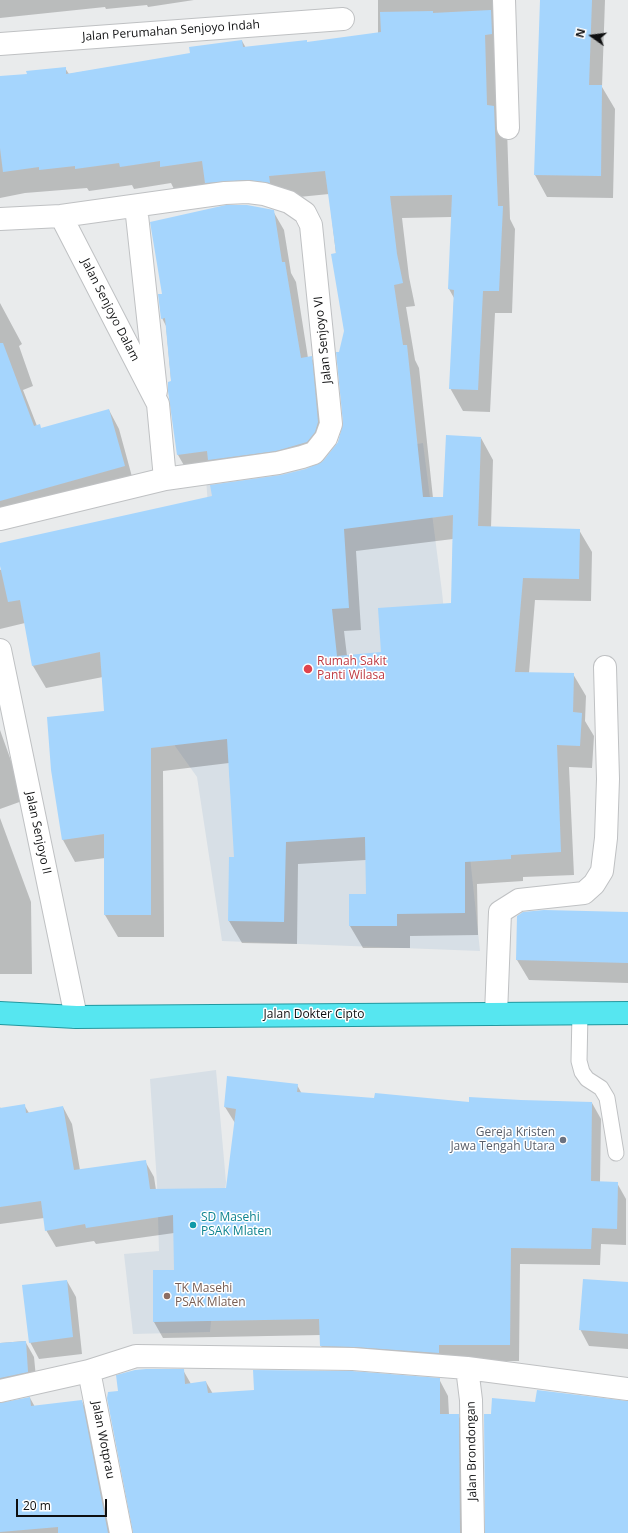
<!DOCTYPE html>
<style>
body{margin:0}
#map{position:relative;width:628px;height:1533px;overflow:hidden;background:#e9ebec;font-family:"Open Sans",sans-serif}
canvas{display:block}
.north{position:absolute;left:572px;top:16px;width:40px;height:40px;-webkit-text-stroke:3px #fff;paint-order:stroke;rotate:284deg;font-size:11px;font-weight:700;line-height:16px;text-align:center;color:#0e0f10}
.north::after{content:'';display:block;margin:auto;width:14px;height:18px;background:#0e0f10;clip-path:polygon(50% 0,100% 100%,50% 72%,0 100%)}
.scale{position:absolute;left:16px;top:1499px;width:91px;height:18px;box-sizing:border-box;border:2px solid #0e0f10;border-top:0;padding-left:5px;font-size:12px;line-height:14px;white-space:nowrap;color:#0e0f10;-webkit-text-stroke:3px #fff;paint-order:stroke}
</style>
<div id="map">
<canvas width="628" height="1533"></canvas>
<div class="north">N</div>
<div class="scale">20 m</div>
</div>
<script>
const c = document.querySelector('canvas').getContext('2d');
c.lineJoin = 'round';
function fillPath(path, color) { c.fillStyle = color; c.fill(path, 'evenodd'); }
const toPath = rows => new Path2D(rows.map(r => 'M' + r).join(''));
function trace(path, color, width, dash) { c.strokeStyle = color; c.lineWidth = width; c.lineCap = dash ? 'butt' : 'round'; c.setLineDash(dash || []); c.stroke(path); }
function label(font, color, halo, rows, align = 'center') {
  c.font = font + ' "Open Sans",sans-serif'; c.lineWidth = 3; c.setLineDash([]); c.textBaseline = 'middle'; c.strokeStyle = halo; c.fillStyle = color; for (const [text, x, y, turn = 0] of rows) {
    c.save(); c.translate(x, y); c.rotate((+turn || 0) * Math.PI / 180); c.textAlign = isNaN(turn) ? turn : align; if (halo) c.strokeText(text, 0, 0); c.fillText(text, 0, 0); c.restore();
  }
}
const built = toPath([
 [423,443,442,592,480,951,222,941,197,777,175,746,156,587,213,576,206,478],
 [216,1070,226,1182,210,1332,133,1334,124,1254,159,1251,157,1183,150,1079]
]);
const shadow = toPath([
 [0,0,194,0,148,7,147,5,106,9,105,7,0,18],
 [378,0,508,0,507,129,510,219,515,229,512,313,495,313,490,412,463,411,450,388,454,298,449,289,452,217,402,218,409,277,415,306,406,307,415,360,419,368,433,498,444,498,481,438,493,460,491,528,579,530,592,552,591,601,535,600,529,673,573,674,586,696,585,721,594,736,592,768,569,767,574,875,523,877,523,881,477,884,478,935,410,936,410,948,363,948,350,926,366,895,366,860,298,864,297,944,242,943,229,921,235,858,229,763,163,771,164,937,118,937,105,915,105,858,75,862,63,840,52,770,105,712,103,677,46,688,33,666,25,623,0,629,0,570,2,569,0,544,213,497,318,466,324,462,337,446,344,423,340,353,345,331,329,194,219,205,207,184,174,189,171,183,134,189,132,185,89,191,87,188,25,193,0,198,0,77,28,75,65,68,69,74,191,54,242,41,246,48,308,43,378,33],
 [453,539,452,604,382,653,347,656,344,631,361,630,356,551],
 [541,0,605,0,602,87,615,109,613,198,547,197,535,175],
 [273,211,284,230,291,273,296,282,308,358,311,357,322,376,329,442,189,474,178,455,166,326,162,318,163,295],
 [0,303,22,344,19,346,33,386,23,390,37,426,41,429,109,410,119,429,134,484,0,522],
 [0,730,25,800,0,809],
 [0,818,31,902,32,974,0,974],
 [628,913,628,983,529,980,517,960],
 [297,1085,302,1094,375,1099,470,1103,592,1103,601,1119,600,1182,617,1183,626,1199,626,1245,601,1244,600,1265,520,1264,519,1361,331,1362,321,1346,321,1335,163,1338,154,1322,175,1271,174,1233,96,1244,94,1241,56,1247,46,1230,44,1218,0,1224,0,1107,1,1109,24,1105,29,1113,63,1107,72,1124,80,1170,145,1161,154,1177,156,1190,227,1189,235,1123,225,1107],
 [67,1281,76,1297,82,1354,39,1359,30,1342],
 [628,1283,628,1349,589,1346,580,1329],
 [25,1341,34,1357,37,1388,0,1399,0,1343],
 [183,1370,191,1384,206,1382,213,1394,439,1379,448,1396,449,1415,458,1415,468,1432,469,1533,134,1533,119,1392],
 [30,1398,35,1407,82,1402,91,1418,114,1533,0,1533,0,1403]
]);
const building = toPath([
 [540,0,592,0,589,85,602,85,601,176,534,175],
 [491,10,492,34,485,35,487,105,494,106,498,206,503,206,499,291,483,291,478,390,449,389,454,290,448,289,452,195,390,196,397,254,403,283,394,285,403,345,407,345,423,497,443,497,446,435,481,437,478,526,580,529,579,579,523,578,515,672,574,673,573,712,582,713,580,746,557,745,561,852,511,855,511,859,465,862,465,913,397,914,397,926,349,926,349,894,366,894,365,837,286,842,284,922,228,921,229,857,234,857,227,739,151,748,151,915,104,915,104,834,62,840,51,770,47,717,104,711,100,652,32,666,20,600,8,602,0,566,0,543,212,496,210,485,281,475,306,469,323,461,338,442,343,423,336,352,339,352,344,331,331,254,336,253,325,171,269,176,270,183,247,180,205,183,202,161,160,167,160,161,120,167,119,163,75,169,75,166,39,170,39,167,3,172,0,148,0,76,27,74,26,71,66,67,66,74,190,53,189,47,242,40,243,47,307,40,307,42,381,32,380,12,433,11,433,13],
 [453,515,451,603,378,608,381,652,337,656,332,609,349,608,344,529],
 [226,205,247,205,274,210,282,262,285,262,301,358,312,356,318,422,315,432,307,442,276,451,208,460,207,451,177,455,168,391,168,382,171,381,165,318,161,319,158,294,162,294,150,222],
 [0,343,3,343,34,426,40,424,41,428,109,409,125,466,0,501],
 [544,910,628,912,628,963,516,960,517,916,523,912],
 [227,1076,298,1084,297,1092,374,1098,375,1093,469,1102,469,1097,521,1100,592,1102,591,1181,618,1182,617,1229,592,1228,591,1249,511,1248,510,1345,439,1345,439,1353,354,1347,320,1346,319,1319,153,1322,153,1270,174,1270,173,1215,86,1228,85,1224,45,1231,41,1201,0,1207,0,1108,25,1104,26,1113,63,1106,74,1170,146,1160,150,1189,226,1188,236,1109,224,1107],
 [583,1279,628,1282,628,1334,579,1330],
 [67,1280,73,1337,29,1343,22,1285],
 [26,1341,28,1372,0,1378,0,1343],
 [146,1369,184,1369,185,1384,206,1381,208,1393,254,1390,253,1370,352,1371,440,1378,440,1414,459,1414,460,1533,133,1533,107,1398,108,1392,118,1391,116,1375,135,1370],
 [537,1390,628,1401,628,1533,485,1533,484,1414,491,1414,492,1398,535,1402],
 [30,1397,31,1406,82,1400,108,1533,58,1533,58,1527,0,1532,0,1403]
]);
const service = toPath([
 [580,1013,579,1061,582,1072,587,1079,601,1088,607,1098,616,1153]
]);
const minor = toPath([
 [504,0,508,128],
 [0,44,343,19],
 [136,206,156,391],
 [61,216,158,404,165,479],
 [0,219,61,216,225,193,248,192,264,194,289,202,305,213,311,225,331,424,326,438,314,453,302,457,278,463,165,479,0,519],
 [0,650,76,1017],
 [496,1014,500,912,519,900,584,893,594,884,602,871,606,838,608,779,605,667],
 [467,1368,471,1400,473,1533],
 [89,1371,121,1533],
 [0,1391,89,1371,136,1356,353,1359,467,1368,628,1389]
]);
const trunk = toPath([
 [0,1013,76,1017,628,1013]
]);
const markers = [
 [308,669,5,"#e0444e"],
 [563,1140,4,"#6b7280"],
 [193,1225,4,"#0f9aa8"],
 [167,1296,4,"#8d6e63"]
];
const streetNames = [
 ["Jalan Perumahan Senjoyo Indah",171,31,-4],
 ["Jalan Senjoyo Dalam",110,310,63],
 ["Jalan Senjoyo VI",323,340,-96],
 ["Jalan Senjoyo II",38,833,78],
 ["Jalan Dokter Cipto",314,1015],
 ["Jalan Wotprau",103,1440,79],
 ["Jalan Brondongan",472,1451,-91]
];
const healthNames = [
 ["Rumah Sakit",317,662],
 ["Panti Wilasa",317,676]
];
const worshipNames = [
 ["Gereja Kristen",555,1133],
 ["Jawa Tengah Utara",555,1147]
];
const cultureNames = [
 ["SD Masehi",201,1218],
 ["PSAK Mlaten",201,1232]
];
const educationNames = [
 ["TK Masehi",175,1289],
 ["PSAK Mlaten",175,1303]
];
fillPath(built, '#d7dfe6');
fillPath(shadow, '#0003');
fillPath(building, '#a5d5fd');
trace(service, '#bfc1c3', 17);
trace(minor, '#bfc1c3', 24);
trace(trunk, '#22979f', 24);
trace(service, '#fff', 15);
trace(minor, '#fff', 22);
trace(trunk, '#56e6f0', 22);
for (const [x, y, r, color] of markers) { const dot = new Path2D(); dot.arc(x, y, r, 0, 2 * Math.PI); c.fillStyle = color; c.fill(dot); trace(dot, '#fff', 1.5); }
label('12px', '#0e0f10', '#fff', streetNames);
label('12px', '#be3a42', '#fff', healthNames, 'left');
label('12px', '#5b616d', '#fff', worshipNames, 'right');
label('12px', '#0d838f', '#fff', cultureNames, 'left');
label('12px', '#785e54', '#fff', educationNames, 'left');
</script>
